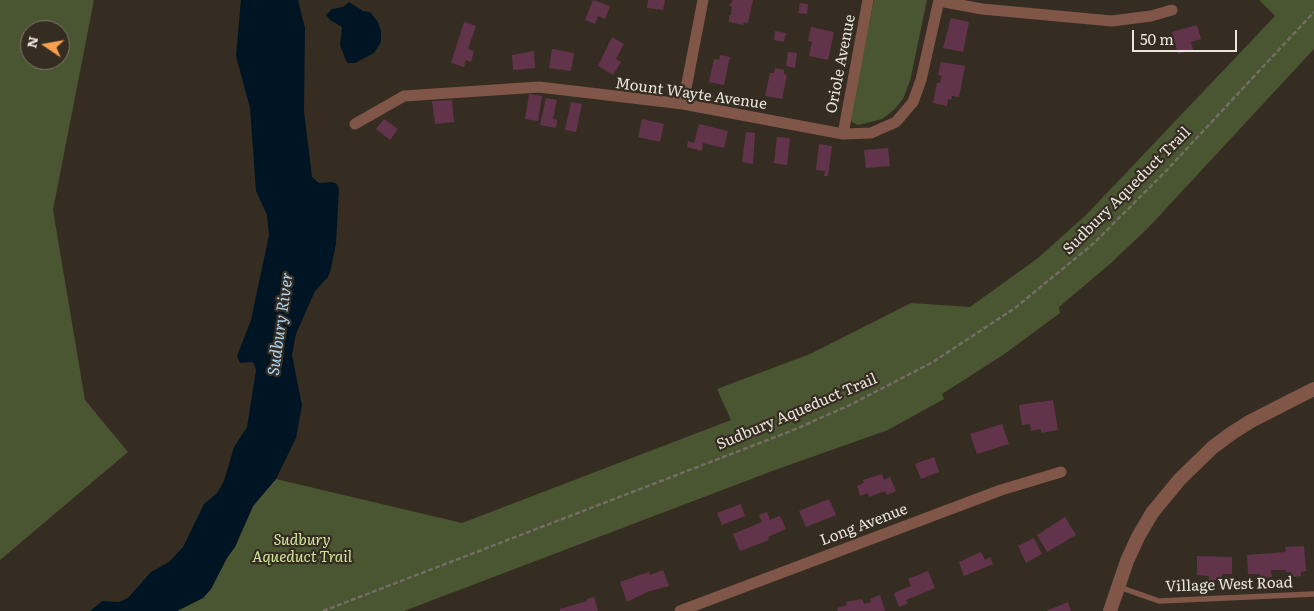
<!DOCTYPE html>
<style>
body{margin:0}
#map{position:relative;width:1314px;height:611px;overflow:hidden;background:#362d22;font-family:Literata,serif}
canvas{display:block}
.north{position:absolute;left:20px;top:20px;width:50px;height:50px;box-sizing:border-box;background:#362d22;border:1px solid #7e776d;border-radius:50%;rotate:282deg;font-size:14px;font-weight:700;line-height:20px;text-align:center;color:#eae5dd}
.north::after{content:'';display:block;margin:auto;width:18px;height:22px;background:#fa9f4e;clip-path:polygon(50% 0,100% 100%,50% 72%,0 100%)}
.scale{position:absolute;left:1132px;top:30px;width:105px;height:22px;box-sizing:border-box;border:2px solid #eae5dd;border-top:0;padding-left:6px;font-size:15px;line-height:18px;white-space:nowrap;color:#eae5dd;-webkit-text-stroke:4px #362d22;paint-order:stroke}
</style>
<div id="map">
<canvas width="1314" height="611"></canvas>
<div class="north">N</div>
<div class="scale">50 m</div>
</div>
<script>
const c = document.querySelector('canvas').getContext('2d');
c.lineJoin = 'round';
function fillPath(path, color) { c.fillStyle = color; c.fill(path, 'evenodd'); }
const toPath = rows => new Path2D(rows.map(r => 'M' + r).join(''));
function trace(path, color, width, dash) { c.strokeStyle = color; c.lineWidth = width; c.lineCap = dash ? 'butt' : 'round'; c.setLineDash(dash || []); c.stroke(path); }
function label(font, color, halo, rows, align = 'center') {
  c.font = font + ' Literata,serif'; c.lineWidth = 4.5; c.setLineDash([]); c.textBaseline = 'middle'; c.strokeStyle = halo; c.fillStyle = color; for (const [text, x, y, turn = 0] of rows) {
    c.save(); c.translate(x, y); c.rotate((+turn || 0) * Math.PI / 180); c.textAlign = isNaN(turn) ? turn : align; if (halo) c.strokeText(text, 0, 0); c.fillText(text, 0, 0); c.restore();
  }
}
const green = toPath([
 [0,0,94,0,53,210,85,400,128,452,0,560],
 [30,30,60,30,60,60,30,60],
 [874,0,927,0,910,81,903,99,894,110,882,119,858,125,852,122,850,114],
 [1259,0,1314,0,1314,49,1148,228,1111,263,1059,307,1060,313,1003,355,942,394,944,399,888,430,775,470,404,611,177,611,203,598,211,589,227,557,235,547,253,506,276,479,462,523,731,420,717,389,810,354,911,303,970,307,1038,258,1086,215,1275,16]
]);
const water = toPath([
 [241,0,298,0,305,28,304,111,312,177,319,183,332,182,337,184,339,189,336,244,331,268,328,277,315,291,296,334,292,355,302,405,296,438,276,479,253,506,235,547,227,558,211,589,203,598,177,611,90,611,102,601,119,602,128,598,151,572,169,562,183,547,204,504,217,493,224,481,234,447,247,427,256,370,253,362,240,363,237,356,251,320,269,235,267,215,256,191,250,108,236,56],
 [349,2,363,11,370,12,378,22,381,31,381,42,374,53,355,63,347,63,340,45,342,27,330,20,326,15,332,9,343,7]
]);
const building = toPath([
 [593,0,610,6,605,19,598,16,595,24,585,20],
 [648,0,665,0,663,10,647,8],
 [733,0,753,0,748,23,744,22,743,25,729,22,729,15,731,15,732,6,729,6],
 [800,3,808,4,807,14,798,13],
 [951,18,969,22,963,52,943,48],
 [464,22,476,26,468,49,474,51,471,62,466,60,464,67,451,63],
 [1197,25,1201,39,1191,42,1193,50,1178,54,1172,32],
 [811,27,834,32,828,60,809,56,812,42,808,41],
 [775,31,786,33,784,42,774,40],
 [612,37,624,44,616,59,621,62,613,75,598,66],
 [552,49,574,53,571,71,549,68],
 [534,51,535,68,513,70,512,55],
 [788,52,797,53,795,68,786,66],
 [720,55,730,57,724,85,709,82,714,59,719,60],
 [941,62,965,66,959,97,952,96,951,100,948,99,947,106,933,103,937,83,940,83,942,76,938,75],
 [775,68,784,70,784,74,787,75,782,99,765,96,770,73,774,73],
 [529,94,542,96,538,121,525,119],
 [546,98,557,100,553,119,557,120,556,128,540,125],
 [452,100,454,122,435,124,432,101],
 [571,102,582,104,576,132,565,130],
 [384,119,398,129,390,140,376,129],
 [642,119,664,124,660,142,638,137],
 [699,124,728,131,724,148,703,143,702,151,687,147,688,141,694,143],
 [746,132,755,133,753,164,742,162],
 [777,137,790,138,787,165,774,163],
 [819,144,832,146,828,176,824,176,825,171,816,170],
 [888,148,890,166,866,168,864,150],
 [1053,400,1058,430,1041,433,1041,429,1031,431,1030,424,1022,425,1019,405],
 [1002,424,1009,444,977,454,970,434],
 [934,457,939,472,921,479,915,464],
 [882,474,884,480,890,477,896,491,887,495,885,491,869,497,868,493,860,496,857,486,864,483,863,480],
 [829,499,836,515,806,527,799,511],
 [741,504,745,516,722,525,717,513],
 [767,512,770,520,780,516,786,529,768,537,769,540,740,551,733,534,762,522,759,515],
 [1065,517,1076,535,1047,552,1037,535],
 [1034,538,1042,554,1026,563,1018,546],
 [1304,546,1306,571,1301,572,1301,576,1291,577,1291,572,1286,572,1286,570,1271,570,1272,577,1260,578,1260,574,1248,574,1247,555,1286,552,1285,547],
 [981,552,985,560,990,557,993,564,964,576,959,562],
 [1197,556,1232,557,1232,574,1222,574,1222,580,1209,580,1209,576,1197,575],
 [663,570,669,586,647,592,627,602,620,582,649,572,650,575],
 [928,571,935,588,906,600,908,603,899,607,894,593,911,586,908,579],
 [880,595,885,611,838,611,837,608,847,605,846,602,862,599,864,604,871,602,870,599],
 [594,597,598,611,560,611,560,609,587,601,587,599],
 [1068,602,1071,611,1046,611]
]);
const path = toPath([
 [323,611,791,431,850,405,933,362,1015,308,1094,243,1165,172,1314,12]
]);
const service = toPath([
 [1119,587,1159,601,1314,594]
]);
const minor = toPath([
 [939,1,982,9,1112,21,1151,16,1172,10],
 [683,104,703,0],
 [355,124,404,96,539,87,683,104,843,134,871,133,896,122,913,102,921,80,939,0],
 [843,134,868,0],
 [680,611,1001,490,1061,472]
]);
const tertiary = toPath([
 [1110,611,1127,561,1138,537,1152,513,1180,479,1213,447,1232,433,1251,421,1314,389]
]);
const streetNames = [
 ["Oriole Avenue",841,64,-79],
 ["Mount Wayte Avenue",691,94,8],
 ["Sudbury Aqueduct Trail",1127,191,-45],
 ["Sudbury Aqueduct Trail",797,412,-23],
 ["Long Avenue",864,525,-21],
 ["Village West Road",1229,585,-2]
];
const parkNames = [
 ["Sudbury",302,541],
 ["Aqueduct Trail",302,558]
];
const waterNames = [
 ["Sudbury River",281,324,-82]
];
fillPath(green, '#4a5531');
fillPath(water, '#001524');
fillPath(building, '#62344b');
trace(path, '#746d63', 2.5, [5, 2.5]);
trace(service, '#7f5648', 5.5);
trace(minor, '#7f5648', 11);
trace(tertiary, '#7f5648', 14);
label('15px', '#eae5dd', '#362d22', streetNames);
label('italic 15px', '#d0e79b', '#362d22', parkNames);
label('italic 16px', '#add6f5', '#362d22', waterNames);
</script>
